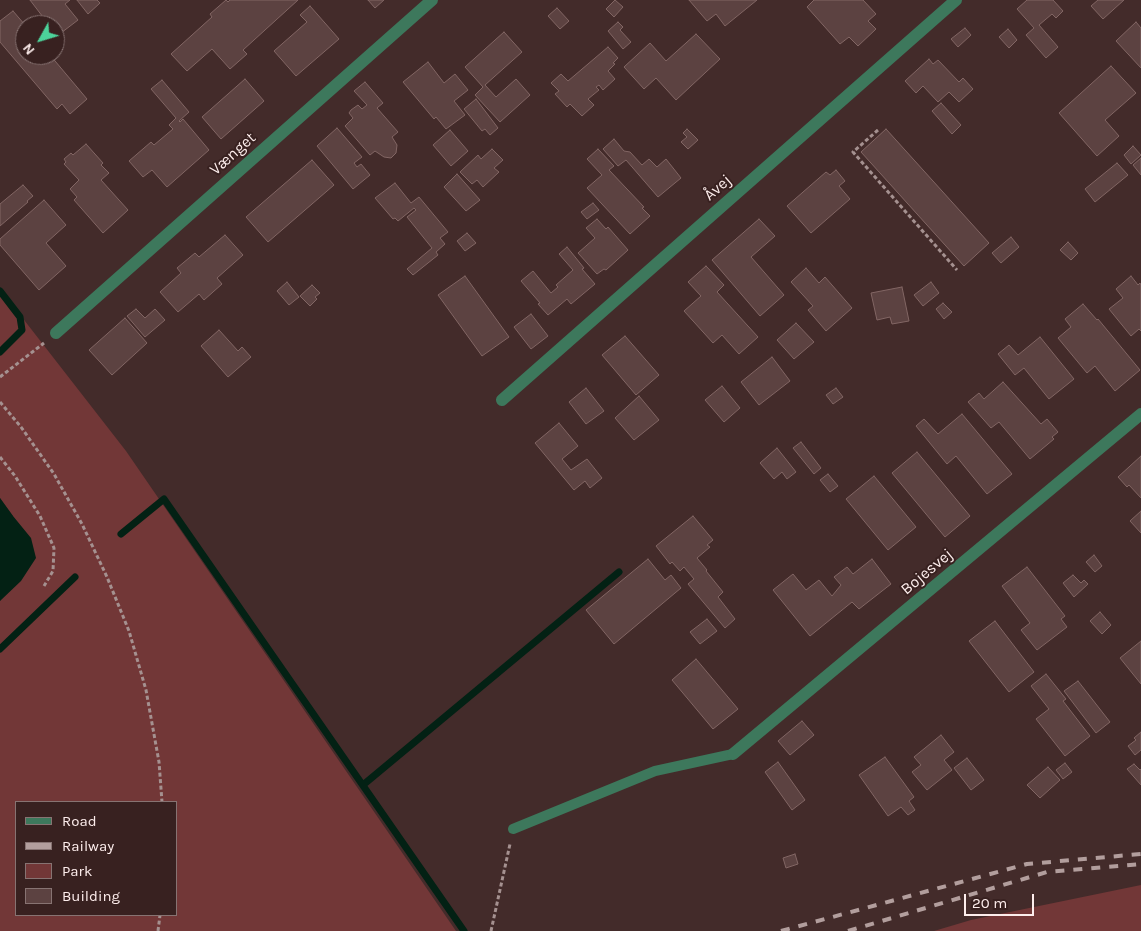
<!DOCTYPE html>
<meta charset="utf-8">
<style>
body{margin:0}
#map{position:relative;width:1141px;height:931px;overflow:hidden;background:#432b2a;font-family:Karla,sans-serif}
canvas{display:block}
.legend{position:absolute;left:15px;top:801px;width:162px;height:115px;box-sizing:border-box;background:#382120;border:1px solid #877372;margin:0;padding:6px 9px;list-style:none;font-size:15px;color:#fdedec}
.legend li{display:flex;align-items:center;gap:10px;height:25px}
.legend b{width:25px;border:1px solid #877372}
.north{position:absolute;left:15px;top:15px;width:50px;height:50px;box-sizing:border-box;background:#382120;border:1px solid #877372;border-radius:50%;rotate:231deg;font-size:14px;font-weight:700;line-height:20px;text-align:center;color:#fdedec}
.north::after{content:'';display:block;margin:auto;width:18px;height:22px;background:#4cd39a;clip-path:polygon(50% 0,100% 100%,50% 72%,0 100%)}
.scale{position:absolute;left:964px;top:894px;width:70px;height:22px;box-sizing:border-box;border:2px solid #fdedec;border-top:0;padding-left:6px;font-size:15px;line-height:18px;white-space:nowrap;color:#fdedec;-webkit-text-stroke:4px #382120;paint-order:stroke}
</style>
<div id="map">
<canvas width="1141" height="931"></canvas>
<ul class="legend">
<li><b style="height:6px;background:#3d785c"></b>Road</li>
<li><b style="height:6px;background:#b29e9d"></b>Railway</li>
<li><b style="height:14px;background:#723737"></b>Park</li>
<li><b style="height:14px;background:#5c4241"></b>Building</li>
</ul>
<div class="north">N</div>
<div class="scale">20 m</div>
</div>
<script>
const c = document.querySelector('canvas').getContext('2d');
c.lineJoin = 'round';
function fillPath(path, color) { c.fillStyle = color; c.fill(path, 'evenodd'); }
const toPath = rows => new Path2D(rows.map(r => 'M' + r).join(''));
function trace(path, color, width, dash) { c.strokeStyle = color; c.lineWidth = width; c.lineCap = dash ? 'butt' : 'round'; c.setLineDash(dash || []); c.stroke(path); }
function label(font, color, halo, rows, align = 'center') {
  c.font = font + ' Karla,sans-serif'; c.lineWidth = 4; c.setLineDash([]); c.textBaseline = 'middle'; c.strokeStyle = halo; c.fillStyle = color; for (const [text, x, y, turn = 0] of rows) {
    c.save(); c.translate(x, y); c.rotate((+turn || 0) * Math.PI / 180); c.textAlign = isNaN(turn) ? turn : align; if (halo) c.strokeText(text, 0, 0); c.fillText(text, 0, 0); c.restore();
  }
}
const green = toPath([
 [0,289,126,451,456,931,0,931,0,601,13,516,0,498],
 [16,802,176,802,176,915,16,915],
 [1141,885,1141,931,934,931,971,920]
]);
const water = toPath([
 [0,498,13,516,31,538,36,558,21,581,0,601]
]);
const stream = toPath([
 [0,291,20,317,22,330,0,352],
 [121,534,164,499,464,931],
 [0,649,75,577],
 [363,785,619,572]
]);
const building = toPath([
 [30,0,70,0,65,4,78,20,57,36,55,33,55,25,49,25,30,0],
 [77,0,97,0,100,3,88,14,77,0],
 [226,0,228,2,230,0,298,0,243,50,247,54,230,69,212,49,187,71,171,54,212,17,210,14,226,0],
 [368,0,384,0,375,8,368,0],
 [615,0,623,7,614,17,606,9,615,0],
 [689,0,757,0,725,26,716,14,707,21,689,0],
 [814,0,863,0,876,14,868,21,876,29,858,46,849,37,840,44,807,7,814,0],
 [1027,0,1053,0,1063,11,1056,18,1052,14,1039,25,1058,47,1046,58,1026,35,1034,28,1017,9,1027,0],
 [1098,0,1124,0,1103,19,1091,6,1098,0],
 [310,6,339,39,296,76,274,51,307,22,300,15,310,6],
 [557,8,569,21,560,29,548,16,557,8],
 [13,11,25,25,25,55,50,55,87,99,70,114,62,104,57,109,0,42,0,21,13,11],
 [618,22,623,27,620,30,631,42,623,49,608,31,618,22],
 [1136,22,1141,28,1141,68,1116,41,1136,22],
 [965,28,971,35,958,47,951,39,965,28],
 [1008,29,1017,40,1009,48,999,37,1008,29],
 [504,32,522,52,485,85,496,97,516,79,530,95,500,122,475,95,483,87,465,67,504,32],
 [696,34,720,59,676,100,656,78,644,89,624,67,650,43,666,61,696,34],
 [608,47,618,58,613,63,615,64,608,71,615,79,603,90,599,85,596,87,599,90,588,99,594,105,582,116,570,104,567,107,555,94,559,91,551,83,561,74,568,81,608,47],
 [929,59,933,64,938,60,959,82,963,78,973,89,959,102,949,92,938,102,923,86,916,93,905,81,929,59],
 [428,62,444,83,455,74,468,90,454,101,465,115,446,129,436,117,434,119,403,82,428,62],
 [1111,66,1136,93,1105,120,1119,136,1097,156,1059,113,1111,66],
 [245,79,264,101,221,139,202,117,245,79],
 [162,80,189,112,179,121,180,122,183,119,209,150,167,187,152,170,143,177,129,161,151,142,154,145,173,129,169,125,176,118,151,89,162,80],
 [365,82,383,103,377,108,398,132,392,137,397,145,396,153,391,158,384,157,375,151,370,155,345,126,353,118,349,113,351,110,358,105,362,109,367,105,354,91,365,82],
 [476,99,498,128,490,135,485,129,482,131,464,109,476,99],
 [941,103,961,125,952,134,932,111,941,103],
 [337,128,362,157,354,163,357,167,361,164,370,175,353,189,317,146,337,128],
 [687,129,698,140,688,149,681,142,687,137,683,133,687,129],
 [886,129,989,243,964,266,861,152,886,129],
 [450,130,468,151,451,166,433,145,450,130],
 [614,139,624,151,630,152,642,165,649,159,657,167,666,159,681,178,658,197,626,160,618,166,603,149,614,139],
 [86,144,103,163,101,165,109,173,101,180,128,210,103,233,74,200,77,197,70,189,79,180,64,164,66,162,64,159,71,153,73,155,86,144],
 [1133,146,1141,155,1131,164,1124,155,1133,146],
 [492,149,503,160,494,168,499,172,483,187,477,180,472,184,460,172,478,155,481,159,492,149],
 [598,149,614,166,609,170,644,207,642,208,650,216,630,234,587,188,602,175,587,159,598,149],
 [1141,158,1141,175,1133,165,1141,158],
 [312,160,334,185,268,242,246,217,312,160],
 [1117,163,1128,175,1095,202,1085,189,1117,163],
 [836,170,845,181,839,186,850,199,811,233,787,206,826,172,830,175,836,170],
 [457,174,480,200,466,211,444,187,457,174],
 [395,183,411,203,419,197,448,232,440,238,445,244,436,252,438,255,413,275,407,269,432,248,407,217,416,210,414,208,398,221,395,218,393,219,375,198,395,183],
 [23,185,33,196,27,201,28,202,0,226,0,204,23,185],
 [44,200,66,225,46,243,66,266,39,290,0,245,0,239,44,200],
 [593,203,599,210,587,219,581,212,593,203],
 [597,219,606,229,608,227,628,250,606,270,604,269,597,274,578,253,595,238,586,228,597,219],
 [759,219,775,236,751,257,784,295,760,316,712,260,759,219],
 [467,233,476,243,465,251,457,241,467,233],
 [225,235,243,255,217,278,222,284,204,300,199,294,178,312,160,292,181,273,177,268,195,253,199,257,225,235],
 [1011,237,1019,247,1001,263,992,253,1011,237],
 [1068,242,1078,253,1071,260,1060,250,1068,242],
 [567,247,584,268,582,269,595,284,571,304,567,299,548,315,538,304,540,303,521,281,533,271,551,293,558,287,556,285,573,270,559,254,567,247],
 [706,266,724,285,717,292,758,337,739,354,722,335,713,343,684,311,701,296,688,282,706,266],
 [806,268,819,283,825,277,852,308,826,331,808,310,813,306,791,282,806,268],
 [465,276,509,337,482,356,438,295,465,276],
 [1131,276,1138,285,1140,283,1141,285,1141,331,1139,329,1131,336,1109,309,1123,298,1116,289,1131,276],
 [287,282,299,297,289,305,277,291,287,282],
 [931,282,939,293,923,306,914,295,931,282],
 [312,285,320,293,315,297,317,299,310,306,300,296,312,285],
 [902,287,909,321,892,324,890,317,877,320,871,293,902,287],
 [943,303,952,312,944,319,936,309,943,303],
 [1083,304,1097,320,1098,319,1140,370,1115,391,1095,366,1087,373,1058,338,1071,327,1065,319,1083,304],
 [136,309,145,318,155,309,165,320,145,337,127,316,136,309],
 [531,314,548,336,531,349,514,327,531,314],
 [125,318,147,343,112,375,89,350,125,318],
 [796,323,814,342,794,359,777,340,796,323],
 [219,330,238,351,242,347,251,357,228,377,201,346,219,330],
 [625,336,659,375,636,395,602,355,625,336],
 [1040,337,1074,379,1049,399,1024,368,1015,375,998,354,1009,345,1018,355,1040,337],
 [772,357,790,381,759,405,741,382,772,357],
 [1003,382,1041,424,1047,419,1058,432,1052,437,1054,439,1030,459,999,422,991,428,968,402,979,393,984,399,1003,382],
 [722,386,740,408,724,422,705,400,722,386],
 [586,388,604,411,586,424,569,402,586,388],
 [836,388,843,397,833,404,826,395,836,388],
 [639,396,659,420,634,440,615,418,639,396],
 [962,414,1012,474,987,494,956,456,947,464,916,426,924,419,938,434,962,414],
 [559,423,578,446,562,459,571,470,587,459,602,478,590,488,585,481,574,490,535,443,559,423],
 [801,442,821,468,814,474,793,448,801,442],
 [777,448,796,472,787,479,782,472,774,479,760,463,777,448],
 [917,452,970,516,945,537,892,473,917,452],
 [1141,456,1141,498,1129,485,1127,487,1118,477,1141,456],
 [828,474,838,486,830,492,820,480,828,474],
 [874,476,916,527,888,550,846,499,874,476],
 [1141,511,1141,533,1130,521,1141,511],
 [693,516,713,540,707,545,710,547,697,558,707,570,706,571,723,592,718,597,735,619,725,628,688,584,694,579,684,567,680,571,672,562,670,564,656,546,693,516],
 [1094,555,1102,566,1095,572,1086,562,1094,555],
 [648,559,665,580,671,575,681,588,614,644,586,610,648,559],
 [872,559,891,584,859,609,852,602,810,636,773,590,793,574,806,590,819,580,832,596,841,585,834,577,847,567,853,574,872,559],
 [1027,567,1065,616,1061,619,1067,627,1037,650,1021,630,1030,623,1002,586,1027,567],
 [1073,575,1081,583,1084,580,1088,584,1074,597,1063,583,1073,575],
 [1100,612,1111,625,1102,634,1090,621,1100,612],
 [707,619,717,631,700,644,690,632,707,619],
 [995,621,1034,672,1009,692,969,641,995,621],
 [1141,641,1141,684,1120,658,1141,641],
 [696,659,738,709,713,729,672,680,696,659],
 [1046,674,1066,699,1063,701,1090,736,1065,756,1036,719,1049,709,1031,686,1046,674],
 [1078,681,1110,722,1096,733,1064,691,1078,681],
 [802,721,814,735,790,755,778,741,802,721],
 [1141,732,1141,750,1135,755,1128,746,1136,740,1134,738,1141,732],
 [941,735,954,752,944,760,952,770,927,790,912,772,921,765,914,757,941,735],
 [885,757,914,797,909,801,915,810,908,815,901,807,888,816,859,775,885,757],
 [967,758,984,780,971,790,954,768,967,758],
 [778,762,805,800,792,810,765,772,778,762],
 [1065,763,1072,772,1063,779,1056,770,1065,763],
 [1134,764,1140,770,1141,769,1141,785,1127,769,1134,764],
 [1048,767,1060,780,1040,798,1027,785,1048,767],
 [795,854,798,864,786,868,783,858,795,854]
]);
const path = toPath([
 [878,130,853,152,957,270],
 [0,377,44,343],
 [0,402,21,427,54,474,82,524,107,577,129,631,146,690,159,762,162,802],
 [0,457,15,476,40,516,54,548,53,571,44,586],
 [158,931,160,915],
 [491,931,510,844]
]);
const service = toPath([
 [513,829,655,771,733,754]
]);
const minor = toPath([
 [56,333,432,0],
 [502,400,956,0],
 [733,754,1141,414]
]);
const rail = toPath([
 [781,931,1027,864,1141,854],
 [848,931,1047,872,1141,864]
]);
const streetNames = [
 ["Vænget",233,154,-42],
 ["Åvej",718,188,-41],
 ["Bojesvej",927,572,-40]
];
fillPath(green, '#723737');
fillPath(water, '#032114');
trace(stream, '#032114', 7);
fillPath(building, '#5c4241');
trace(building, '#826664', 1);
trace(path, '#a59190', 3, [4, 2.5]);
trace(service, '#3d785c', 10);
trace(minor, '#3d785c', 12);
trace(rail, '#b29e9d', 4, [9, 9]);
label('16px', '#fdedec', '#382120', streetNames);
</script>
